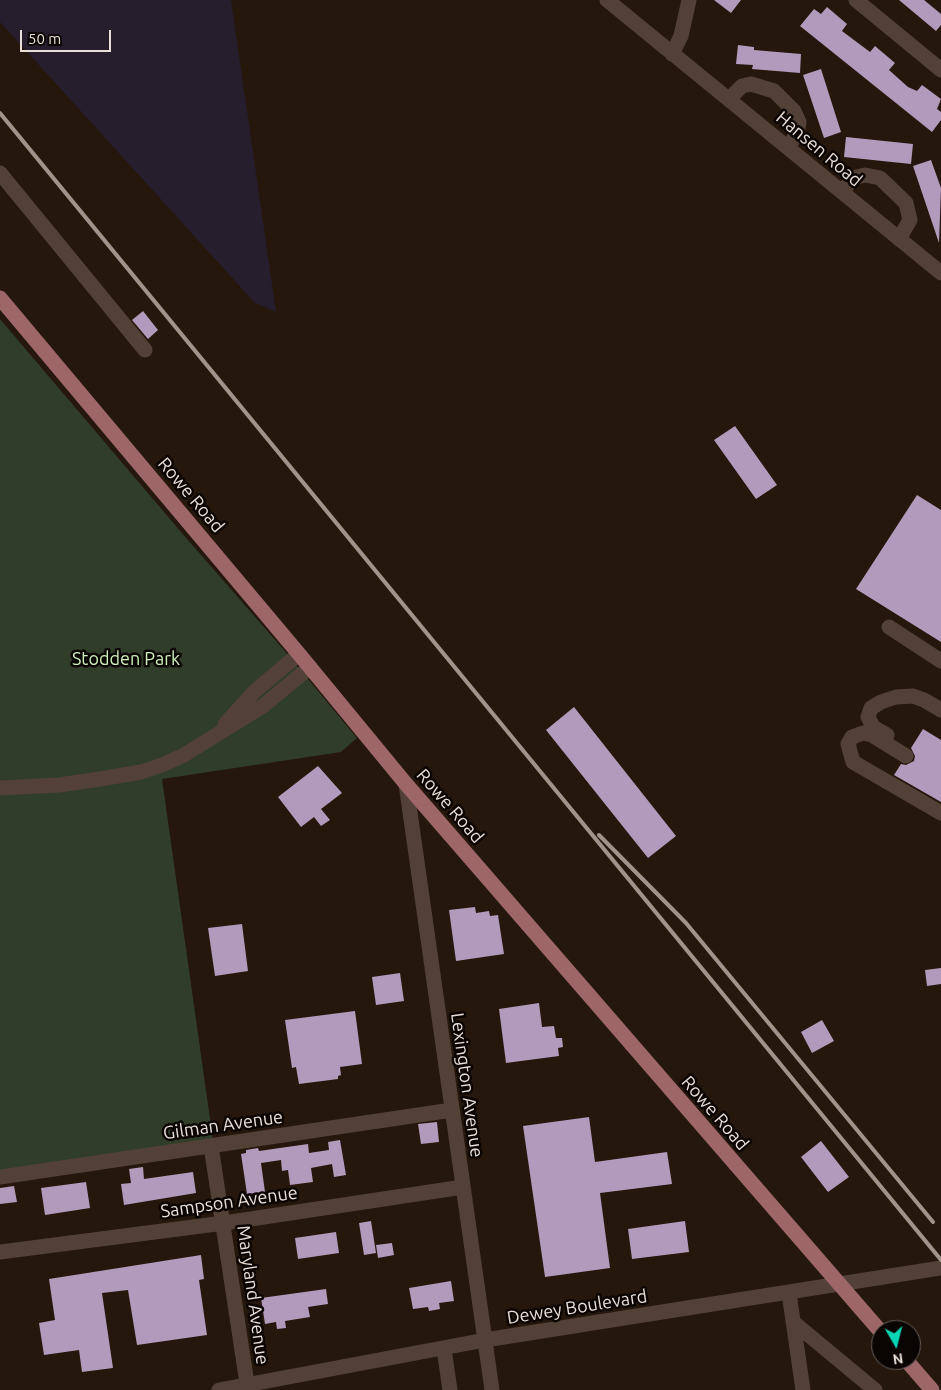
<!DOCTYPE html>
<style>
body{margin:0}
#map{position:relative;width:941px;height:1390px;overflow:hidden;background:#26170d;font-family:Ubuntu,sans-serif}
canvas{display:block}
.north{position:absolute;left:871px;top:1320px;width:50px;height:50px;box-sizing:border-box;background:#0a0503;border:1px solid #645c58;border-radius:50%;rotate:172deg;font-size:14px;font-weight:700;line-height:20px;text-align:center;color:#eadfd8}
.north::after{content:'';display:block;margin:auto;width:18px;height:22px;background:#06d5b6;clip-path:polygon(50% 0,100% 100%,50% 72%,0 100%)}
.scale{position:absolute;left:20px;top:30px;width:91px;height:22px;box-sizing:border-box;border:2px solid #eadfd8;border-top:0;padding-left:6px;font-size:15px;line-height:18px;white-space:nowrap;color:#eadfd8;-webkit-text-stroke:4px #0a0503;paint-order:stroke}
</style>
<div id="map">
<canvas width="941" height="1390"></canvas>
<div class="north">N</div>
<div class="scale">50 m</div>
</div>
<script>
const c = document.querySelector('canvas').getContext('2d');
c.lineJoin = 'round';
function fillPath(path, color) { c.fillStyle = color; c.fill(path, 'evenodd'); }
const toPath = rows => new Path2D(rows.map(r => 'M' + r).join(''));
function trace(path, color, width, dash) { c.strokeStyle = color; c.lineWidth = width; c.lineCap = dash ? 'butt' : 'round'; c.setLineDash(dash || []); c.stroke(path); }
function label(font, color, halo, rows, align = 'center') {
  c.font = font + ' Ubuntu,sans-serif'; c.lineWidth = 5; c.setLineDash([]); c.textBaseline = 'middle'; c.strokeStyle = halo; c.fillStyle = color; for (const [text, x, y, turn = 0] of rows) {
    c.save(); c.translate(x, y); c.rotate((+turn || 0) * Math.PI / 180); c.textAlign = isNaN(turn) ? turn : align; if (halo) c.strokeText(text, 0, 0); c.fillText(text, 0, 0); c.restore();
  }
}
const industrial = toPath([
 [0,0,231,0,276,312,255,303,0,22]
]);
const green = toPath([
 [0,319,181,532,284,650,357,738,341,752,162,779,213,1140,0,1171]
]);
const building = toPath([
 [714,0,741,0,731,13],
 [899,0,924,0,941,14,941,25,936,31],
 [827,7,847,24,842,31,870,52,875,46,895,63,889,70,908,87,917,91,922,85,941,99,937,109,941,112,941,120,932,132,800,26,814,9,821,14],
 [738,45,754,47,754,50,801,54,800,73,752,69,753,65,736,64],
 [821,69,841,132,824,138,803,75],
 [846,137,913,144,911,164,844,157],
 [931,160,941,188,939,243,913,166],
 [143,311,158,330,148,339,132,320],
 [735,426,777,485,756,499,714,440],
 [917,495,941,510,941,642,856,589],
 [574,707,676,836,648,858,546,730],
 [923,729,941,740,941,802,894,775,901,764,906,765,914,761,915,756,911,748],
 [318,766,342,793,321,809,330,820,321,826,314,817,301,827,278,797],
 [475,907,476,913,489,911,490,916,498,915,504,954,456,961,449,910],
 [242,924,248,971,215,976,208,928],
 [941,968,941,984,927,986,925,970],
 [400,973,404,1001,376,1005,372,977],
 [539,1003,542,1027,554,1026,556,1038,562,1038,563,1047,558,1048,559,1056,506,1063,499,1009],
 [355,1011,362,1064,340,1067,341,1075,338,1076,338,1079,299,1084,296,1067,292,1068,285,1020],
 [822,1020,834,1041,812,1053,801,1032],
 [589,1117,595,1162,667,1152,672,1184,600,1193,610,1268,545,1277,523,1126],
 [437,1122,439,1142,421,1144,418,1124],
 [340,1140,346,1175,334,1177,332,1164,311,1168,313,1182,290,1185,288,1170,282,1171,281,1160,261,1163,265,1192,247,1194,241,1154,246,1153,246,1150,258,1148,259,1151,308,1144,309,1153,329,1150,328,1142],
 [821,1141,849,1177,828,1192,801,1157],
 [143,1167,144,1179,193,1172,196,1193,124,1205,121,1184,131,1183,129,1169],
 [86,1182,90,1208,45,1215,41,1188],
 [14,1186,17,1202,0,1204,0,1188],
 [371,1221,376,1253,364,1255,359,1223],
 [685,1221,689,1252,632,1259,628,1229],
 [336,1232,339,1253,298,1259,295,1238],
 [392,1243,394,1255,378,1258,376,1245],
 [201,1255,204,1279,199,1280,207,1335,137,1345,128,1290,102,1293,113,1368,82,1372,79,1350,44,1355,39,1323,55,1320,49,1279],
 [451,1281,454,1301,439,1303,440,1309,429,1311,428,1307,413,1309,409,1288],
 [326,1289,328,1304,308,1307,310,1317,285,1321,286,1328,277,1329,276,1322,265,1324,261,1298]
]);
const minor = toPath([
 [607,0,941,273],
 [856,0,941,70],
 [672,54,681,36,689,0],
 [729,99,742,86,751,84,774,91,794,111,799,122,797,134,788,147],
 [0,173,145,350],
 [842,192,853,178,865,175,880,178,906,203,910,220,899,239],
 [889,627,941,661],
 [225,724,255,691,299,654],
 [887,735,873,727,868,717,871,708,881,702,896,697,913,696,924,700,941,710],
 [906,756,872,735,863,733,852,737,848,744,853,762,941,813],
 [406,784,492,1390],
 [0,788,59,785,100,779,141,772,162,765,184,755,263,706,310,667],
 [211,1146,248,1390],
 [0,1177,452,1110],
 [0,1252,224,1223,463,1187],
 [789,1293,803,1390],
 [793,1322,875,1390],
 [444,1349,450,1390],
 [219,1390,485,1340,941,1268]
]);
const major = toPath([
 [0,298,299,654,406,784,881,1332],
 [906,1360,932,1390]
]);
const rail = toPath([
 [0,113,941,1260],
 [599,835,686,923,933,1222]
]);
const streetNames = [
 ["Hansen Road",819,149,40],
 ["Rowe Road",191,495,50],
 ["Rowe Road",450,806,49],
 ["Lexington Avenue",467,1085,82],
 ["Rowe Road",715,1113,49],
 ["Gilman Avenue",223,1125,-8],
 ["Sampson Avenue",229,1202,-8],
 ["Maryland Avenue",253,1295,82],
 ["Dewey Boulevard",577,1307,-9]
];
const parkNames = [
 ["Stodden Park",126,659]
];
fillPath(industrial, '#261e2d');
fillPath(green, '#303d29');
fillPath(building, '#b19abb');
trace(minor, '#534137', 15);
trace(major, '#9d6667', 15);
trace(rail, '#9f938b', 4);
label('18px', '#eadfd8', '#0a0503', streetNames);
label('18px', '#ccf0b8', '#0a0503', parkNames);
</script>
